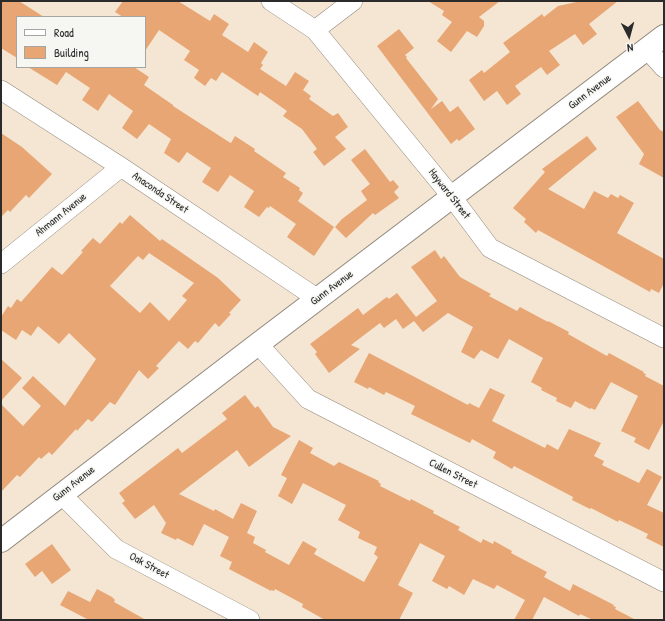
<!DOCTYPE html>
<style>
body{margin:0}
#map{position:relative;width:665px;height:621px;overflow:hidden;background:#f4e6d2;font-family:"Patrick Hand",sans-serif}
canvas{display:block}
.frame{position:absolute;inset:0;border:2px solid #2b2b2b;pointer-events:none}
.legend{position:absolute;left:16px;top:16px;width:130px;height:52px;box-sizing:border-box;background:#f6f6f2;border:1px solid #a5a5a2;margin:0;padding:5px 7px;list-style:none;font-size:12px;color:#2b2b2b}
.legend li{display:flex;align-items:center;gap:8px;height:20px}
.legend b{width:20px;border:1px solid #a5a5a2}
.north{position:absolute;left:609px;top:16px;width:40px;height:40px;-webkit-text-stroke:3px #f6f6f2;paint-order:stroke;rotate:174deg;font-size:11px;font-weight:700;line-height:16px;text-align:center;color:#2b2b2b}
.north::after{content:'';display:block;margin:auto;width:14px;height:18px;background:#2b2b2b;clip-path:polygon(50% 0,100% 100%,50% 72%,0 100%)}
</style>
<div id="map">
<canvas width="665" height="621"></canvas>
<div class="frame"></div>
<ul class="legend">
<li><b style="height:5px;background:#fff"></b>Road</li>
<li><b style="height:11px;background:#e8a674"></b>Building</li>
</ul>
<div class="north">N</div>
</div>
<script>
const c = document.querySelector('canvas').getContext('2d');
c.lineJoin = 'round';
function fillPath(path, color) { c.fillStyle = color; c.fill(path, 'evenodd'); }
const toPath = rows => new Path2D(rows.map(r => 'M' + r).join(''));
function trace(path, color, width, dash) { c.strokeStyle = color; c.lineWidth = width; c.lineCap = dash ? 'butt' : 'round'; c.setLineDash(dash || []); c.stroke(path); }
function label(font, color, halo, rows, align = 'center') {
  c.font = font + ' "Patrick Hand",sans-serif'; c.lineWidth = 3; c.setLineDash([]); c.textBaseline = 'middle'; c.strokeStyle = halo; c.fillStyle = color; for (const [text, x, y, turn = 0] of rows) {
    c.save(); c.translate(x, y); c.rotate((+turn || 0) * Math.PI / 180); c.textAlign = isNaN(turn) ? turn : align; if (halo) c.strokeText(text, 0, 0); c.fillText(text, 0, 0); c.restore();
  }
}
const building = toPath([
 [1,1,19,1,44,17,17,17,17,58,1,48],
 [123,1,178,1,210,21,214,14,229,24,222,35,248,52,254,42,268,52,261,63,263,65,260,69,286,86,295,72,309,81,303,90,311,96,309,99,333,116,338,113,348,127,335,137,346,149,324,166,313,152,317,149,302,129,283,116,287,111,260,92,258,96,222,72,216,81,211,78,205,86,194,78,199,70,184,60,190,51,159,30,145,51,145,17,123,17,115,12],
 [428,1,500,1,479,17,484,21,484,26,477,37,467,31,451,52,437,41,452,22,442,15,444,11],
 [581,1,618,1,589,24,597,34,583,45,575,34,549,51,560,65,547,75,541,67,515,86,521,94,507,105,497,91,484,101,469,80,482,70,484,73,510,52,503,43,542,14,544,17,558,6],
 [399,29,414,48,405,55,407,57,406,58,438,99,431,109,442,101,450,112,458,106,475,129,459,141,457,139,451,144,377,46],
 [28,67,134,67,149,77,144,85,173,105,173,106,229,142,231,143,235,136,255,149,254,151,286,173,283,177,300,188,299,190,303,193,298,201,334,227,314,256,287,237,296,224,270,206,269,208,267,207,259,217,244,207,254,191,230,175,218,192,202,182,211,168,187,152,179,163,164,153,171,139,149,124,137,139,122,128,133,111,109,94,98,111,82,100,90,88,66,72,57,85],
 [638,101,660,130,664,132,664,178,639,164,644,154,616,117],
 [1,133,22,147,52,174,29,198,26,195,10,212,8,210,1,217],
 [587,136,597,149,548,189,584,209,594,191,608,198,611,194,618,198,620,195,634,203,617,233,664,259,664,283,659,293,651,289,650,292,538,230,536,233,524,222,526,219,513,208,545,172,542,169],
 [365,149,390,182,393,180,399,187,394,192,399,198,375,215,373,213,346,238,335,227,342,219,367,200,361,191,370,184,351,160],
 [130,215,160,241,162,239,218,278,241,300,229,313,231,314,219,327,215,323,198,343,195,341,188,349,179,341,156,366,159,368,148,379,139,370,115,405,110,402,92,422,88,419,77,431,76,429,52,455,49,452,41,459,39,457,20,477,17,475,1,492,1,404,23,426,41,406,22,388,33,376,65,406,96,359,69,333,59,344,38,326,31,336,22,330,16,340,1,330,1,317,8,306,11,308,17,299,21,302,52,267,62,275,83,252,81,251,93,238,100,244,120,222,122,224],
 [149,253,194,283,182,296,187,300,169,321,150,302,140,313,110,286,138,256,143,260],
 [435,250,441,259,444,256,460,277,491,294,489,296,517,311,520,307,548,322,548,321,569,332,568,334,607,356,609,353,644,372,643,373,646,374,645,376,664,386,664,421,649,450,634,442,636,438,621,431,638,396,611,382,595,410,591,408,590,409,575,401,571,408,556,401,557,398,541,390,542,388,531,382,543,358,509,339,498,359,481,350,474,359,461,352,473,327,448,313,423,332,414,321,403,329,396,319,384,328,380,323,351,345,360,349,329,373,315,354,317,352,310,344,358,308,363,315,384,299,387,297,389,299,397,293,416,317,437,301,411,267],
 [369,353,468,405,469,403,479,408,490,388,505,395,492,421,545,448,547,444,558,450,569,429,601,443,594,456,604,461,602,465,639,483,647,469,662,477,647,505,664,513,664,547,646,538,648,534,619,520,618,522,591,508,590,509,572,500,573,497,514,466,512,469,493,458,496,452,472,439,470,443,411,414,415,406,386,392,384,395,369,387,368,389,354,382],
 [1,359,22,378,1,401],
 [245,395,255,408,258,406,273,427,291,436,249,467,237,450,179,494,214,511,215,509,233,519,241,503,257,511,247,533,255,537,253,543,266,550,265,552,289,565,303,541,317,549,314,554,364,582,378,557,374,554,377,547,358,538,360,532,338,520,346,505,303,483,292,504,278,496,287,478,281,475,299,440,313,448,310,453,334,466,339,462,379,481,378,482,381,484,380,486,410,501,411,499,434,511,433,513,460,527,458,530,481,543,483,539,493,544,494,541,512,551,511,553,547,572,544,577,570,591,573,584,614,605,613,606,616,607,615,609,636,620,593,620,580,614,579,616,544,597,532,620,514,620,525,600,497,585,494,589,473,579,464,595,449,586,447,589,432,581,445,556,420,543,398,585,413,593,399,620,325,620,302,607,303,604,275,589,274,591,271,590,271,591,229,569,232,562,220,556,229,537,204,524,193,546,177,538,176,540,161,533,166,523,154,505,135,519,122,503,125,501,119,493,178,448,182,453,227,419,222,413],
 [52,544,71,570,52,584,42,571,35,577,25,564],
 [97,589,112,597,115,600,114,602,146,620,89,620,60,605,68,591,90,602]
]);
const minor = toPath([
 [271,1,315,30,452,197,490,248,664,338],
 [315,30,353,1],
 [647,49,664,68],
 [1,90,121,167,318,299],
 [1,264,121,167],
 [258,344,308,399,664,582],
 [61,494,116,549,250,620]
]);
const tertiary = toPath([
 [1,541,258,344,664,36]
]);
const streetNames = [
 ["Gunn Avenue",590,92,-37],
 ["Anaconda Street",160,193,34],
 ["Hayward Street",449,194,52],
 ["Ahmann Avenue",61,215,-39],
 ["Gunn Avenue",332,288,-37],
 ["Cullen Street",453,474,27],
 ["Gunn Avenue",74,484,-38],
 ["Oak Street",149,566,28]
];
fillPath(building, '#e8a674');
trace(minor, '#90887e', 20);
trace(tertiary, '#90887e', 24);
trace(minor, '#fff', 19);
trace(tertiary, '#fff', 22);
label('11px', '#2b2b2b', '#f6f6f2', streetNames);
</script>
